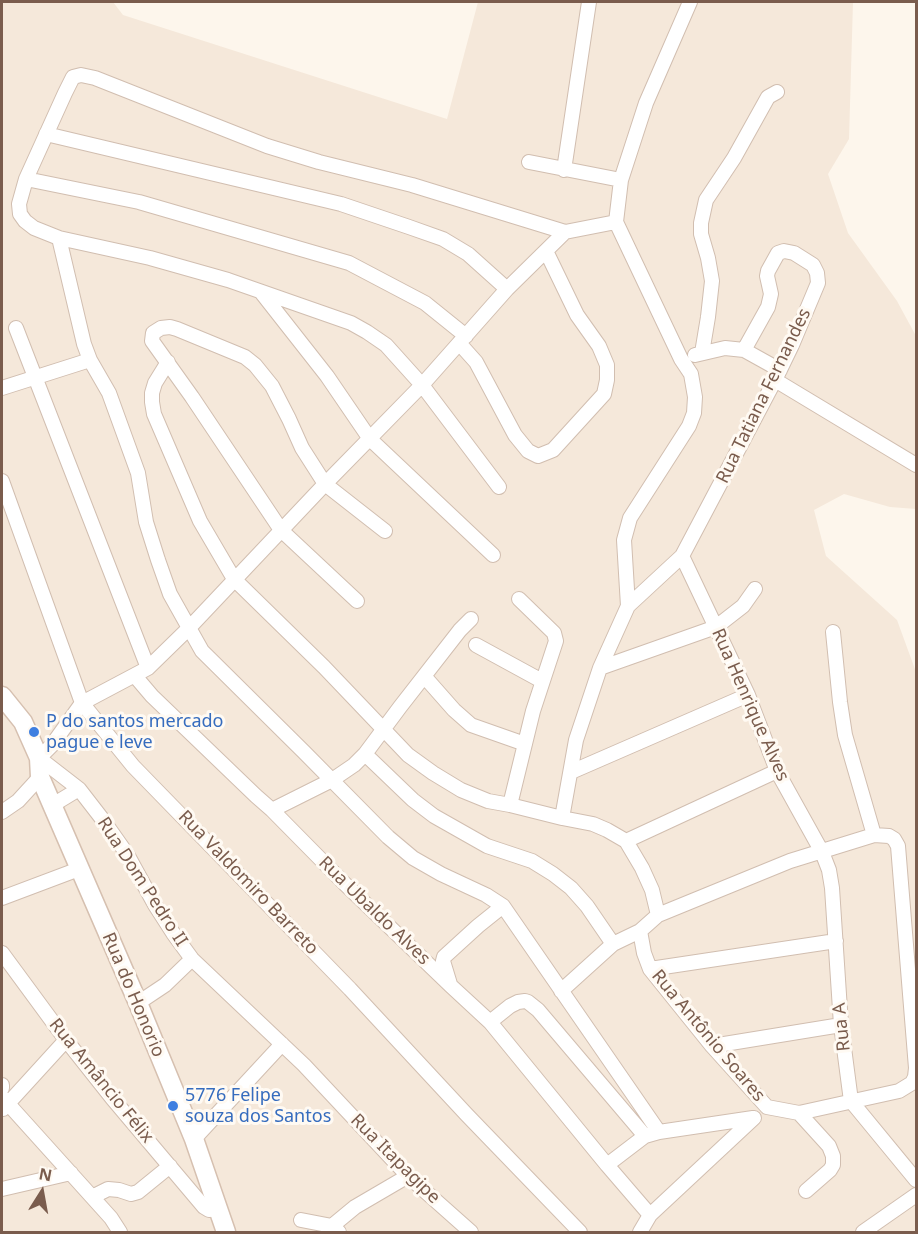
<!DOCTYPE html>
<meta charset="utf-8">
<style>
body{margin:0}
#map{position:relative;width:918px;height:1234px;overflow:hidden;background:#fdf6ec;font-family:"Noto Sans",sans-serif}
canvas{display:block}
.frame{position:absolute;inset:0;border:3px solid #7a5c4d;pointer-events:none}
.north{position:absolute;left:12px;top:1162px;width:60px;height:60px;-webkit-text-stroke:4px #fffaf3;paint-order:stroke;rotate:11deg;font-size:16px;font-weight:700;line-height:24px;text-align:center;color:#7a5c4d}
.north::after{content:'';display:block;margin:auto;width:21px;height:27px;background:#7a5c4d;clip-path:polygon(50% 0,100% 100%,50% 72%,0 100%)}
</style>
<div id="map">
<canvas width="918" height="1234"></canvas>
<div class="frame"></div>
<div class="north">N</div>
</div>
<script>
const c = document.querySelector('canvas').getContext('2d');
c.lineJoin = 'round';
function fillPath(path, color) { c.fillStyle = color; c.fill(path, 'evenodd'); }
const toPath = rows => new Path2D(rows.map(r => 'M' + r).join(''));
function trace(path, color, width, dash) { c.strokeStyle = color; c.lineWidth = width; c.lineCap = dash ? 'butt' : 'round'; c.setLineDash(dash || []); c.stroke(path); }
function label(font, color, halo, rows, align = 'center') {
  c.font = font + ' "Noto Sans",sans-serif'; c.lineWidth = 6; c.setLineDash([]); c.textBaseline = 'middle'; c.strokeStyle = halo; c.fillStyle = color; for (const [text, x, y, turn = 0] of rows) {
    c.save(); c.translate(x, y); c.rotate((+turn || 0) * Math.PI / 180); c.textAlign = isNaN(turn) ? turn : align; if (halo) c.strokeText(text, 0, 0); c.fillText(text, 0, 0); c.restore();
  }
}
const residential = toPath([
 [2,2,113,2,123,15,447,119,478,2,853,2,849,139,828,174,848,233,897,301,916,336,916,509,890,507,844,494,814,510,826,556,897,620,916,672,916,1232,2,1232]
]);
const street = toPath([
 [46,134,341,204,409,227,443,239,468,254,507,289],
 [529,162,621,180],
 [564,170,589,2],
 [26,179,139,202,349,263,425,303,466,336],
 [59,238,34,228,25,221,20,214,19,204,26,179,65,93,73,77,81,75,95,78,267,146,319,162,412,185,565,232],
 [261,292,327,376,370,439,493,555],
 [16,328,148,668],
 [459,343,476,362,515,435,528,451,538,456,553,450,604,394,607,380,607,365,599,346,577,315,546,251],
 [702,353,708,317,712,281,708,258,701,234,701,223,706,200,734,158,768,97,777,92],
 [695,355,725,348,744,350,780,370],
 [168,362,155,383,152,393,152,402,154,414,200,521,234,579,324,667,408,755,433,773,461,790,488,801,510,805,562,818],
 [775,380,916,465],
 [2,388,90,360],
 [2,481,82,703,133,766,350,989,467,1115,580,1232],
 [499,487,422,385,386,345,367,332,351,323,228,280,150,258,59,238,84,344,90,360,109,393,138,473,146,522,158,560,170,594,202,651,304,752,388,837,413,858,441,874,486,895,503,906,659,1132],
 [682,556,748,695,777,771,822,852,829,870,832,888,841,1025,851,1101,916,1180],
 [357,601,281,530,192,397,152,341,153,333,161,328,170,327,177,329,245,357,255,365,272,386,289,419,302,448,325,484,385,531],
 [628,606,624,540,630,518,689,426,694,413,695,397,691,374,681,359,616,222,621,180,646,103,690,2],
 [476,645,542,681],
 [600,668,716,627,743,606,755,589],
 [135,676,152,696,256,796,272,810,345,884,451,986,490,1022,607,1165,645,1136,659,1132,753,1118],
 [424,676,454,710,471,725,525,744],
 [365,754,413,800,434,816,487,846,532,861,553,874,571,888,587,906,613,944],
 [571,772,748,695],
 [510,805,533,711,556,641,554,633,519,599],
 [51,806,79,789],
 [272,810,332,780,354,765,365,754,400,707,460,630,471,619],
 [2,812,18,801,40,777],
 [626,841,777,771],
 [2,898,79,869],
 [658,915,652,890,642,868,626,841,607,830,593,824,562,818,576,740,600,668,628,606,682,556,775,380,792,345,818,283,817,273,813,265,794,253,784,251,778,253,768,271,767,276,771,294,768,307,744,350],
 [640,931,644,953,650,969,712,1046,767,1107],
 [2,953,66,1040,112,1098,204,1207,209,1210,218,1209],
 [650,969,836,941],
 [450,984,443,961,444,957,478,926,503,906],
 [561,991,613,944,640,931,658,915,790,861,874,835],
 [138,1003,165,985,192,959],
 [490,1022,510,1006,518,1002,525,1001,528,1002,538,1010,645,1136],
 [712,1046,841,1025],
 [2,1085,2,1088],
 [2,1097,111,1218,120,1232],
 [767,1107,799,1113,899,1091,912,1083,915,1077,916,1068,898,846,894,839,889,836,874,835,845,735,840,702,833,632],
 [3,1109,66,1040],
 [799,1113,829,1146,833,1156,833,1165,830,1170,806,1191],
 [194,1139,282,1044],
 [607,1165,650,1215],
 [2,1189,71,1173],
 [92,1197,108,1189,119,1190,131,1194,138,1192,170,1166],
 [301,1220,332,1226,339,1232],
 [332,1226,355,1207,408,1176],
 [471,1232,408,1176,304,1065,192,959,173,933,155,905,127,854,103,820,79,789,39,758,52,745,82,703,148,668,189,628,325,484,422,385,507,289,565,232,616,222],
 [640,1232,650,1215,754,1118],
 [863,1232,916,1195]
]);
const secondary = toPath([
 [2,696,23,722,39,758,40,777,138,1003,194,1139,226,1232]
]);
const markers = [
 [34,732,6,"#3f7fe0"],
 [173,1106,6,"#3f7fe0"]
];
const streetNames = [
 ["Rua Tatiana Fernandes",764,396,-64],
 ["Rua Henrique Alves",750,705,66],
 ["Rua Dom Pedro II",142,882,57],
 ["Rua Valdomiro Barreto",248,883,46],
 ["Rua Ubaldo Alves",374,911,44],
 ["Rua do Honorio",133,995,67],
 ["Rua A",842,1027,-96],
 ["Rua Antônio Soares",708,1036,50],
 ["Rua Amâncio Félix",101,1081,51],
 ["Rua Itapagipe",395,1159,45]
];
const shopNames = [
 ["P do santos mercado",46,722],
 ["pague e leve",46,743],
 ["5776 Felipe",185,1096],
 ["souza dos Santos",185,1117]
];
fillPath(residential, '#f5e8da');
trace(street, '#d1beb0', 16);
trace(secondary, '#d6c0b0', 21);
trace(street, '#fff', 14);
trace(secondary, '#fff', 18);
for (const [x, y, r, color] of markers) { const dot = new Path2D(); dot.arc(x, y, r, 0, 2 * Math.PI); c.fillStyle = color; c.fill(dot); trace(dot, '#fffaf3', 2); }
label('18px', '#7a5c4d', '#fffaf3', streetNames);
label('18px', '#366cbe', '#fffaf3', shopNames, 'left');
</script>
